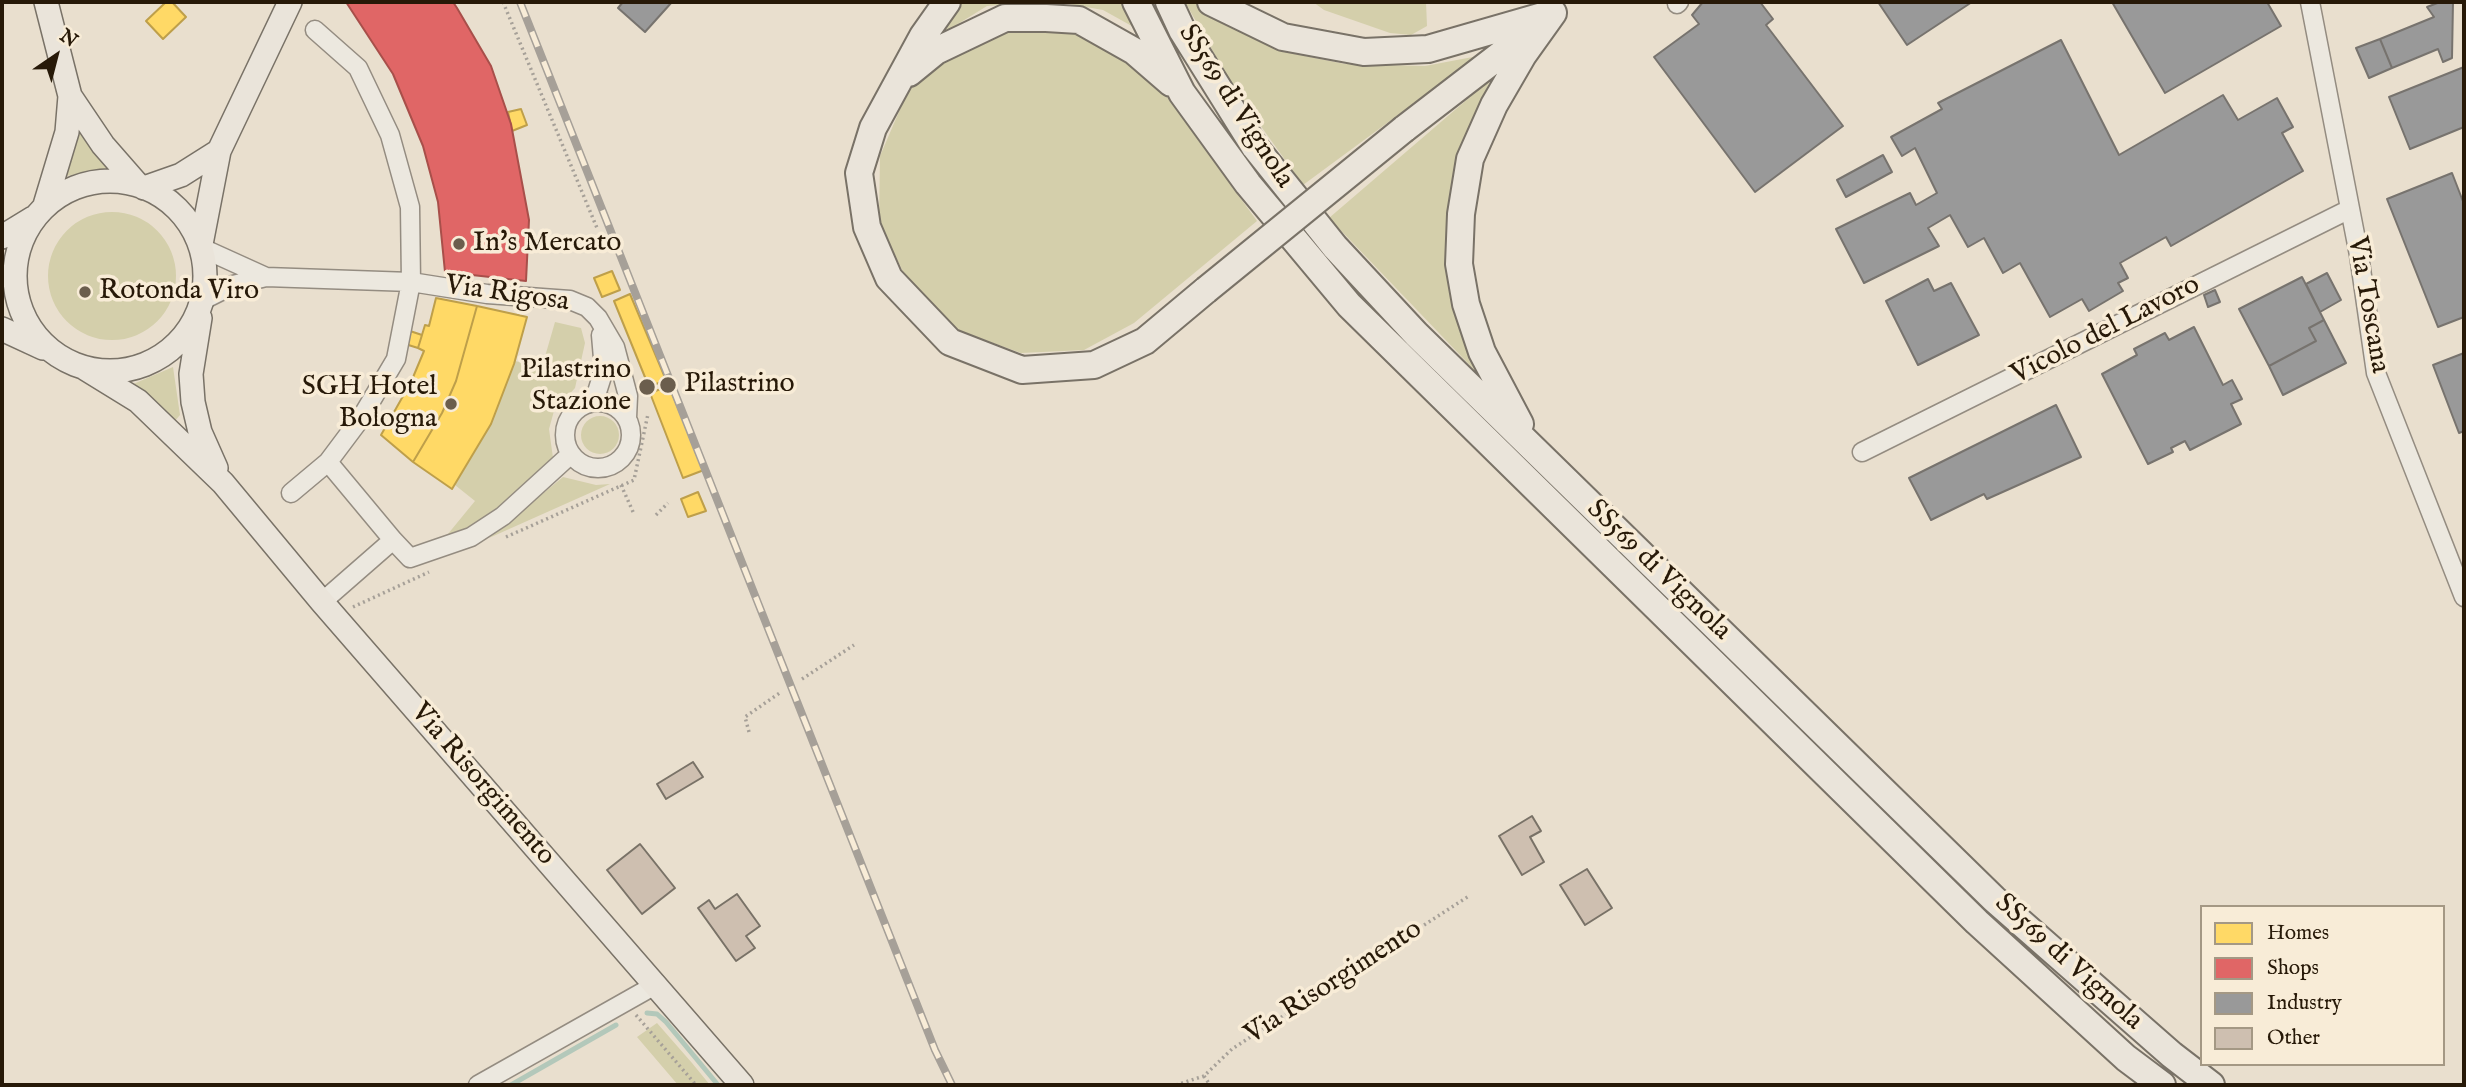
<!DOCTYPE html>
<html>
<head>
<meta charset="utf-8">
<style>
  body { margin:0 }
  #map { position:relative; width:2466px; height:1087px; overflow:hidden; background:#e9dfce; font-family:"IM FELL English",serif }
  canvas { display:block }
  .frame { position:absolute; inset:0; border:4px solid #271908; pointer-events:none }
  .legend { position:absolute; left:2200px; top:905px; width:245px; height:161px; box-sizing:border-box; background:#f8ecd7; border:2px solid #a49884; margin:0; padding:9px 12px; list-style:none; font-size:21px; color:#271908 }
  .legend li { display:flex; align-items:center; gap:14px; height:35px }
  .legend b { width:35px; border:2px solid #a49884 }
  .north { position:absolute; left:21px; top:21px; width:70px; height:70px; -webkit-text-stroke:5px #f8ecd7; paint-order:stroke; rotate:35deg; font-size:19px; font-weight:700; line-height:28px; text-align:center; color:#271908 }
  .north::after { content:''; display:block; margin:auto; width:24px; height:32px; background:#271908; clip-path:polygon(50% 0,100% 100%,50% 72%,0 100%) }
</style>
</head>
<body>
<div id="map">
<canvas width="2466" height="1087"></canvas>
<div class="frame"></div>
<ul class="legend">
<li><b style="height:19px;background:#ffd966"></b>Homes</li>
<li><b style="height:19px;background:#e06666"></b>Shops</li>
<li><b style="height:19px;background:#999"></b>Industry</li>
<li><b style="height:19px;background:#cebfb0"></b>Other</li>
</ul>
<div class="north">N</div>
</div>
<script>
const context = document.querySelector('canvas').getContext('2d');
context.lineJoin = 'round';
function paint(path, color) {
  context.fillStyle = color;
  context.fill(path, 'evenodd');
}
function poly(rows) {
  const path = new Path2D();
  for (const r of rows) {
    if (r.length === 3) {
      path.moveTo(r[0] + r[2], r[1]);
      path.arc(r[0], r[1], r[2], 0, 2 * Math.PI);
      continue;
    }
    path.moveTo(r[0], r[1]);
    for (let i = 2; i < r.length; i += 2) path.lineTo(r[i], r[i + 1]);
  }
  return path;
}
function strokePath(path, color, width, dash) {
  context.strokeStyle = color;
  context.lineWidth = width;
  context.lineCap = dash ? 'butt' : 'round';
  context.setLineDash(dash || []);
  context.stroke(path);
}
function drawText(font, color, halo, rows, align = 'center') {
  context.font = font + ' "IM FELL English",serif';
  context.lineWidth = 7;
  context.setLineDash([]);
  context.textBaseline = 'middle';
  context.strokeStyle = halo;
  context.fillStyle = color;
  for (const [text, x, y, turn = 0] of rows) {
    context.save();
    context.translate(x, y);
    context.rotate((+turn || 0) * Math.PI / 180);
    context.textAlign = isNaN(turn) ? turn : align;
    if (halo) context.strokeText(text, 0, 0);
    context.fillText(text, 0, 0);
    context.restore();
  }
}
paint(poly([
  [960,2,1035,2,987,6,932,40],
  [1058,2,1124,2,1139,30,1103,10],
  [1185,2,1197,2,1231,24,1290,53,1345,64,1425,66,1478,56,1303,185,1235,90],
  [1313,2,1426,2,1427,26,1411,35,1390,33,1324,10],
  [1066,28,1117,51,1156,82,1257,221,1134,323,1084,350,1021,353,957,330,908,282,879,222,880,156,907,93,945,54,1009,30],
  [1491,79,1475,112,1454,180,1482,378,1329,218],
  [77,119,109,168,66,176],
  [112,276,64],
  [555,322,581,328,585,343,575,388,554,411,549,429,553,458,546,470,509,503,476,526,443,540,475,501,455,485,491,424,515,361,542,367],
  [173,367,180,415,174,422,131,385],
  [600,435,19],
  [563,477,596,485,610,484,489,538],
  [657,1023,692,1063,710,1085,678,1085,637,1037]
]), '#d4cfab');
const homes = poly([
  [166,2,172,2,186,17,163,39,146,21,166,2],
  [521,109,527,125,512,131,508,112,521,109],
  [612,271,620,290,602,297,594,278,612,271],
  [630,294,666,380,649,387,614,301,630,294],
  [436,298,477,306,456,381,442,413,413,462,381,435,411,382,424,351,418,348,425,325,429,326,436,298],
  [477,306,527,317,514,364,491,424,452,489,413,462,442,413,456,381,477,306],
  [407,330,422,335,418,348,402,343,407,330],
  [669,386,704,470,683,478,650,393,669,386],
  [698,492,706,511,688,517,681,499,698,492]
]);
paint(homes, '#ffd966');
strokePath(homes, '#be9f4a', 2);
const shops = poly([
  [346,2,453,2,457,8,491,66,511,124,529,220,526,281,445,272,438,202,423,146,393,74,346,2]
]);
paint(shops, '#e06666');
strokePath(shops, '#a84f4a', 2);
const industry = poly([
  [623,2,672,2,645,32,618,8,623,2],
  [1703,2,1760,2,1773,19,1766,25,1843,126,1755,192,1654,57,1699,24,1692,15,1703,2],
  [1878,2,1972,2,1907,45,1878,2],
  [2112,2,2267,2,2281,26,2165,93,2112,2],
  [2440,2,2453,2,2452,58,2443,62,2438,49,2392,68,2380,39,2434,17,2427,7,2440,2],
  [2380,39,2392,68,2369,78,2356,48,2380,39],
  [2061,40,2119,155,2223,95,2238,120,2277,98,2293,127,2282,133,2303,171,2171,246,2166,237,2120,263,2128,278,2118,283,2123,291,2089,311,2082,299,2050,317,2020,263,2003,273,1984,238,1968,247,1950,215,1928,228,1939,246,1864,283,1836,229,1910,193,1916,205,1937,193,1915,148,1902,156,1891,137,1942,109,1938,103,2061,40],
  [2464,67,2464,127,2410,149,2389,97,2464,67],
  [1883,155,1892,172,1846,197,1837,180,1883,155],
  [2452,173,2464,204,2464,317,2438,327,2387,199,2452,173],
  [2327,273,2341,300,2320,312,2306,284,2327,273],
  [2302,277,2324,320,2309,328,2316,341,2269,366,2239,309,2302,277],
  [1928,279,1934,291,1951,283,1979,335,1918,365,1886,301,1928,279],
  [2215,290,2220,302,2208,307,2204,295,2215,290],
  [2324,320,2346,363,2283,395,2269,366,2316,341,2309,328,2324,320],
  [2194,327,2223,385,2232,380,2242,399,2231,404,2241,424,2190,450,2185,441,2171,448,2173,452,2148,464,2102,374,2137,355,2134,349,2165,333,2169,340,2194,327],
  [2464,353,2464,431,2459,433,2433,365,2464,353],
  [2056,405,2081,457,1987,499,1984,494,1931,520,1909,478,2056,405]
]);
paint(industry, '#999');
strokePath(industry, '#77736e', 2);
strokePath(poly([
  [647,1013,657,1014,666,1022,718,1085],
  [511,1085,616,1025]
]), '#b3c8ba', 5);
const building = poly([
  [693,762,703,777,666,799,657,784,693,762],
  [1532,816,1541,831,1530,837,1544,862,1522,875,1499,836,1532,816],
  [640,844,675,888,642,914,607,870,640,844],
  [1587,869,1612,908,1585,925,1560,885,1587,869],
  [737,894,760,926,746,936,755,948,736,961,698,908,709,900,715,909,737,894]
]);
paint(building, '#cebfb0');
strokePath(building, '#797267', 2);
const minor = poly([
  [2310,2,2359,255,2376,373,2464,597],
  [1677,4,1679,2],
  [202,248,266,277],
  [203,300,233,285,266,277,411,282,410,207,390,135,358,68,315,30],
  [598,435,33],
  [587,404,597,392,604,370,601,335],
  [1862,452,2350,209],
  [291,493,328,462,361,418,396,359,411,282,487,294,570,300,587,307,598,318,615,347,628,396,627,418],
  [393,540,410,558,471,537,503,516,571,454],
  [322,602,393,540,328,462],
  [478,1085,657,984]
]);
const major = poly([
  [70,96,103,145,138,185],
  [110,276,95],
  [144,188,181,175,219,151],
  [45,205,67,132,70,96,46,2],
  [2,237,33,218],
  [201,244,219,151,290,2],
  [200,318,191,374,193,402,200,432,216,468],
  [2,329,43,348],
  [86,369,138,401,223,483,322,602,742,1085]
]);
const highway = poly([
  [947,2,923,36,873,128,859,173,867,227,889,278,950,342,1022,370,1094,365,1145,341,1206,290],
  [1136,2,1182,93,1248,184,1349,305,1977,922,2126,1058,2162,1085],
  [1169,2,1182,30,1255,147,1335,247,1416,334,1994,899,2172,1055,2211,1085],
  [1211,2,1283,37,1364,52,1428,49,1553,13],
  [909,73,936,51,1005,18,1046,18,1079,20,1134,51,1171,83],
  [1404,129,1530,32],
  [1520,424,1482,352,1466,304,1459,264,1461,214,1470,159,1494,105,1523,55,1553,13]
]);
strokePath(minor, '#948c81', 21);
strokePath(major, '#797267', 26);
strokePath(highway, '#797267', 30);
strokePath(poly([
  [503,2,597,228],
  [621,485,634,514],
  [656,515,668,503],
  [506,537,634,480,648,414],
  [353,607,429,572],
  [802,679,854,645],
  [749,732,745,717,781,692],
  [636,1015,696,1085],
  [1204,1076,1210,1085],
  [1176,1085,1204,1076,1232,1049,1469,896]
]), '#a6a098', 3.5, [2, 3.5]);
strokePath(minor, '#ece8df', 18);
strokePath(major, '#eae4da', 23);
strokePath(highway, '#eae4da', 26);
const rail = poly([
  [520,2,935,1050,952,1085]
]);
strokePath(rail, '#a6a098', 8);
strokePath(rail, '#f8ecd7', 5, [16]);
const highwayBridge = poly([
  [1206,290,1404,129]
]);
strokePath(highwayBridge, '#797267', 30, []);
strokePath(highwayBridge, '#eae4da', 26);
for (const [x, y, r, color] of [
  [459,244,7,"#6b5e4d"],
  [85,292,7,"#6b5e4d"],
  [668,385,9,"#6b5e4d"],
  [647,387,9,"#6b5e4d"],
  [451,404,7,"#6b5e4d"]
]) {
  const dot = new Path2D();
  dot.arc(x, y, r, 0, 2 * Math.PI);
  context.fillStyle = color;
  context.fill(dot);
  strokePath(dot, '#f8ecd7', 2.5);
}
drawText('28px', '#271908', '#f8ecd7', [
  ["SS569 di Vignola",1235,107,57],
  ["Via Rigosa",507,295,8],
  ["Via Toscana",2367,305,80],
  ["Vicolo del Lavoro",2106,331,-27],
  ["SS569 di Vignola",1658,571,44],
  ["Via Risorgimento",482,785,49],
  ["SS569 di Vignola",2068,963,42],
  ["Via Risorgimento",1334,983,-33]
]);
drawText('28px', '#271908', '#f8ecd7', [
  ["In's Mercato",473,244],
  ["Rotonda Viro",99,292],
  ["Pilastrino",631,371,"right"],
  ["Stazione",631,403,"right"],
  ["Pilastrino",684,385],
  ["SGH Hotel",437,388,"right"],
  ["Bologna",437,420,"right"]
], 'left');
</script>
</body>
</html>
